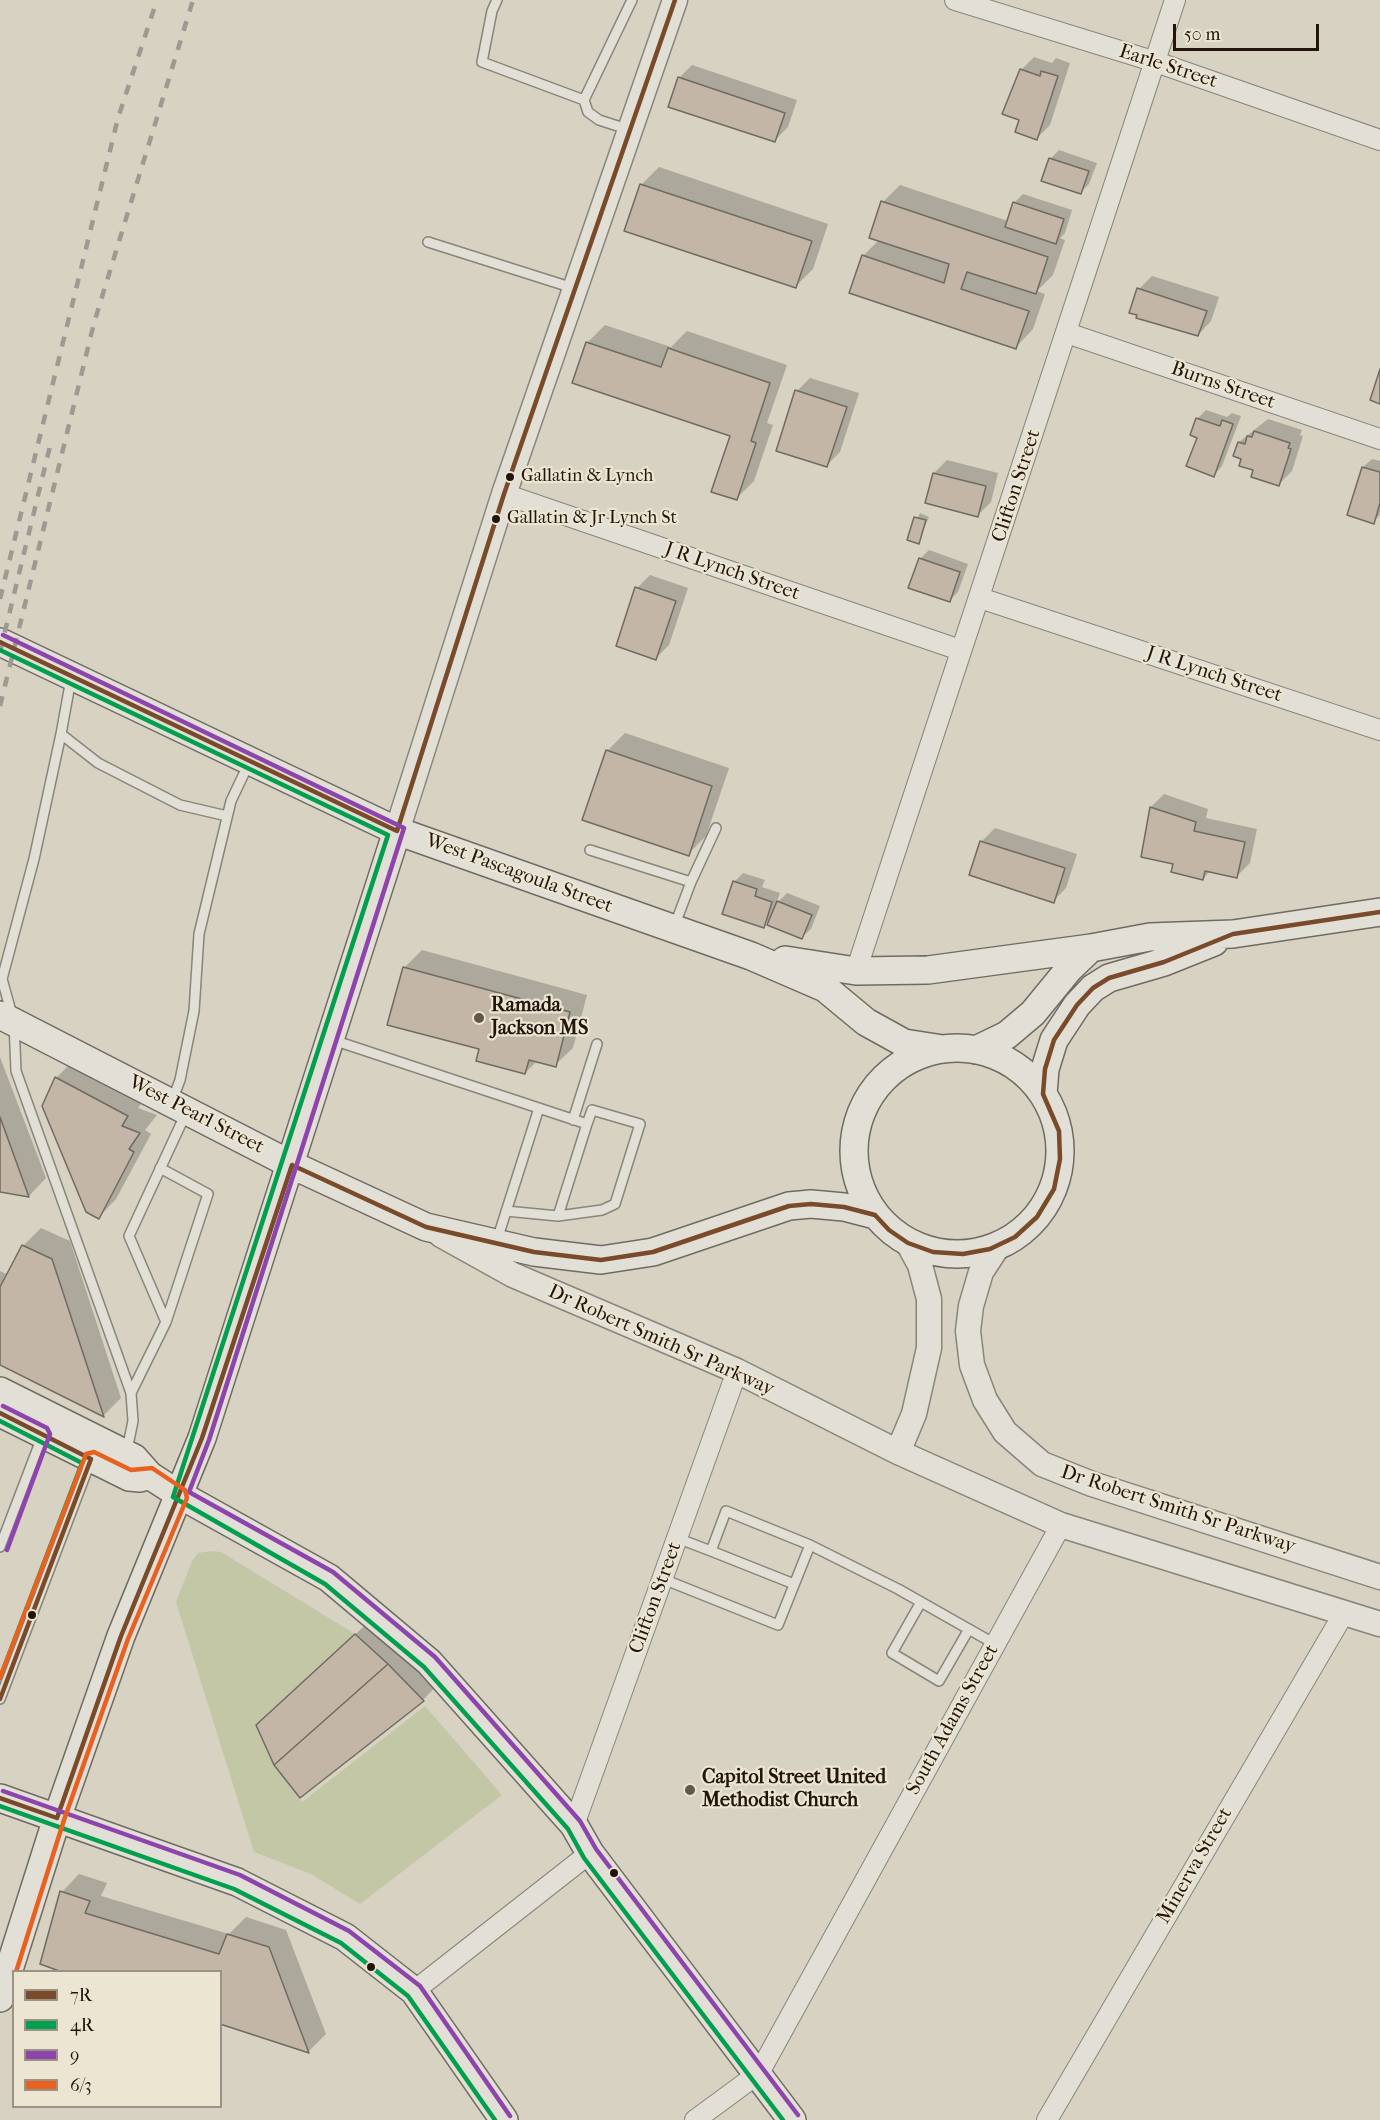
<!DOCTYPE html>
<html>
<head>
<meta charset="utf-8">
<style>
  body { margin:0 }
  #map { position:relative; width:1380px; height:2120px; overflow:hidden; background:#d7d2c2; font-family:"IM FELL French Canon",serif }
  canvas { display:block }
  .legend { position:absolute; left:12px; top:1970px; width:210px; height:138px; box-sizing:border-box; background:#ebe5d2; border:2px solid #9b9284; margin:0; padding:8px 10px; list-style:none; font-size:18px; color:#22150e }
  .legend li { display:flex; align-items:center; gap:12px; height:30px }
  .legend b { width:30px; border:2px solid #9b9284 }
  .scale { position:absolute; left:1173px; top:24px; width:146px; height:27px; box-sizing:border-box; border:3px solid #22150e; border-top:0; padding-left:8px; font-size:18px; line-height:21px; white-space:nowrap; color:#22150e; -webkit-text-stroke:4px #ebe5d2; paint-order:stroke }
</style>
</head>
<body>
<div id="map">
<canvas width="1380" height="2120"></canvas>
<ul class="legend">
<li><b style="height:8px;background:#7a4b2a"></b>7R</li>
<li><b style="height:8px;background:#029f4e"></b>4R</li>
<li><b style="height:8px;background:#8e44ad"></b>9</li>
<li><b style="height:8px;background:#e86121"></b>6/3</li>
</ul>
<div class="scale">50 m</div>
</div>
<script>
const context = document.querySelector('canvas').getContext('2d');
context.lineJoin = 'round';
function paint(path, color) {
  context.fillStyle = color;
  context.fill(path, 'evenodd');
}
function poly(rows) {
  const path = new Path2D();
  for (const r of rows) {
    if (r.length === 3) {
      path.moveTo(r[0] + r[2], r[1]);
      path.arc(r[0], r[1], r[2], 0, 2 * Math.PI);
      continue;
    }
    path.moveTo(r[0], r[1]);
    for (let i = 2; i < r.length; i += 2) path.lineTo(r[i], r[i + 1]);
  }
  return path;
}
function strokePath(path, color, width, dash) {
  context.strokeStyle = color;
  context.lineWidth = width;
  context.lineCap = dash ? 'butt' : 'round';
  context.setLineDash(dash || []);
  context.stroke(path);
}
function drawText(font, color, halo, rows, align = 'center') {
  context.font = font + ' "IM FELL French Canon",serif';
  context.lineWidth = 4.5;
  context.setLineDash([]);
  context.textBaseline = 'middle';
  context.strokeStyle = halo;
  context.fillStyle = color;
  for (const [text, x, y, turn = 0] of rows) {
    context.save();
    context.translate(x, y);
    context.rotate((+turn || 0) * Math.PI / 180);
    context.textAlign = isNaN(turn) ? turn : align;
    if (halo) context.strokeText(text, 0, 0);
    context.fillText(text, 0, 0);
    context.restore();
  }
}
paint(poly([
  [211,1551,221,1552,355,1634,256,1725,274,1765,302,1802,425,1706,502,1795,360,1904,311,1874,254,1852,176,1602,192,1561,198,1553]
]), '#c4c7a5');
paint(poly([
  [1034,57,1052,63,1056,58,1070,63,1050,125,1037,138,1021,119,1021,70],
  [692,65,797,100,788,127,775,140,679,78],
  [1059,150,1097,163,1089,184,1081,192,1050,159],
  [659,167,828,224,813,269,795,287,641,185],
  [900,185,1008,221,1014,203,1023,194,1072,210,1065,233,1060,238,1065,240,1053,275,1037,291,1045,294,1033,329,1016,347,863,256,879,240,883,202],
  [1152,276,1219,297,1211,321,1198,335,1139,315,1139,289],
  [605,325,671,347,687,331,787,365,767,423,773,425,754,481,736,499,731,435,587,343],
  [810,378,859,393,840,452,827,465,797,391],
  [1206,410,1227,417,1232,413,1241,416,1222,466,1214,475,1198,437,1192,434,1198,418],
  [1268,419,1302,430,1300,435,1303,436,1292,471,1279,484,1255,469,1243,458,1239,442],
  [1372,459,1380,461,1380,515,1373,522,1363,467],
  [947,460,998,473,991,502,978,515,934,473],
  [920,513,929,517,918,542,909,539],
  [929,550,968,564,958,592,950,600,920,559],
  [650,575,688,588,669,645,656,658,637,588],
  [625,733,729,768,706,836,688,854,607,751],
  [1164,794,1208,809,1206,818,1257,829,1250,863,1236,877,1210,871,1203,879,1175,863,1143,855,1151,807],
  [995,828,1077,854,1066,888,1053,901,971,874,982,841],
  [743,873,765,880,762,887,780,893,776,904,787,893,820,906,811,929,802,937,772,917,763,926,734,882],
  [422,950,587,995,573,1048,555,1065,537,1061,525,1073,481,1048,404,968],
  [0,1057,46,1178,29,1196,0,1191],
  [74,1060,145,1098,138,1108,157,1115,145,1130,151,1134,116,1199,99,1217,56,1078],
  [41,1228,70,1241,121,1398,104,1415,0,1363,0,1271,8,1275,23,1246],
  [373,1618,440,1682,423,1700,300,1796,257,1725],
  [79,1874,107,1883,101,1896,229,1934,246,1917,286,1930,326,2034,309,2051,220,2022,220,1972,67,1972,62,1892]
]), '#0003');
const building = poly([
  [1020,69,1040,76,1041,71,1058,76,1037,140,1015,132,1019,120,1002,114,1020,69],
  [678,77,785,113,775,142,668,107,678,77],
  [1049,158,1089,171,1081,194,1041,181,1049,158],
  [640,184,812,241,796,288,624,231,640,184],
  [881,201,1048,257,1036,294,967,272,961,289,1029,311,1016,349,849,293,862,255,944,283,949,264,869,238,881,201],
  [1013,202,1064,219,1056,244,1005,227,1013,202],
  [1137,288,1207,311,1198,336,1136,318,1137,315,1129,313,1137,288],
  [586,342,661,367,668,348,770,383,751,441,756,443,737,500,711,492,730,436,572,383,586,342],
  [1380,369,1380,404,1370,400,1380,369],
  [795,390,847,407,827,467,776,451,795,390],
  [1196,418,1220,426,1222,420,1233,424,1214,477,1186,466,1197,438,1190,435,1196,418],
  [1254,431,1290,443,1288,448,1291,449,1279,486,1251,477,1253,470,1239,466,1241,459,1233,456,1238,442,1245,444,1247,436,1252,437,1254,431],
  [1362,467,1380,472,1380,503,1374,524,1347,515,1362,467],
  [933,473,986,486,978,517,925,503,933,473],
  [914,517,926,520,919,544,907,540,914,517],
  [919,558,960,572,950,602,908,588,919,558],
  [635,587,676,601,656,660,616,646,635,587],
  [606,750,712,786,689,856,582,820,606,750],
  [1150,807,1196,822,1194,831,1245,842,1237,878,1205,871,1203,880,1171,872,1173,864,1141,857,1150,807],
  [980,841,1065,868,1054,903,969,875,980,841],
  [733,881,757,889,755,896,772,902,764,928,722,914,733,881],
  [777,901,812,915,802,939,767,925,777,901],
  [403,967,570,1012,556,1067,529,1060,525,1074,476,1061,479,1049,387,1025,403,967],
  [55,1077,128,1116,122,1126,140,1133,129,1149,134,1152,99,1219,86,1212,42,1106,55,1077],
  [0,1117,29,1197,0,1192,0,1117],
  [22,1245,52,1259,104,1417,0,1365,0,1287,22,1245],
  [355,1634,388,1664,274,1765,256,1725,355,1634],
  [388,1664,424,1701,300,1798,274,1765,388,1664],
  [60,1891,90,1901,85,1913,219,1954,227,1934,269,1947,309,2053,220,2024,220,1972,62,1972,40,1964,60,1891]
]);
paint(building, '#c3b6a7');
strokePath(building, '#706b62', 1.5);
const service = poly([
  [497,0,492,11,482,62,584,100],
  [630,130,599,120,588,112,584,100,632,0],
  [428,242,573,288],
  [71,679,61,734,98,763,180,805,227,816],
  [61,734,34,859,2,979,14,1022,16,1071,131,1393,133,1421,127,1450],
  [590,850,691,882,674,927],
  [691,882,716,828],
  [333,1040,587,1124,558,1216,602,1210,615,1204,640,1124,592,1110,587,1124],
  [172,1101,180,1080,194,1011,199,934,231,801,249,763],
  [573,1120,597,1044],
  [160,1168,208,1194,166,1322],
  [506,1211,558,1216],
  [497,1240,539,1108],
  [131,1393,166,1322,129,1236,186,1113],
  [677,1538,711,1551,726,1511,810,1545],
  [0,1547,42,1437],
  [711,1551,794,1584],
  [663,1579,778,1625,810,1545,898,1589,995,1644],
  [921,1602,892,1653,939,1681,969,1629],
  [0,1699,91,1460]
]);
const minor = poly([
  [955,0,1156,62,1380,140],
  [1067,333,1380,439],
  [504,494,960,650],
  [980,598,1380,730],
  [856,971,1175,0],
  [574,1825,737,1371],
  [414,1991,590,1853],
  [695,2120,759,2073,1061,1525],
  [1047,2120,1344,1613]
]);
const tertiary = poly([
  [397,831,504,494,675,0],
  [441,1235,513,1275,737,1371,898,1452,1061,1525,1380,1624],
  [998,1246,981,1272,971,1306,968,1331,972,1365,985,1400,1005,1432,1042,1464,1092,1484,1380,1577],
  [898,1452,914,1414,929,1348,929,1299,920,1265,908,1243]
]);
const secondary = poly([
  [0,642,397,831,751,956,825,988,866,1022,904,1043,943,1049],
  [785,960,856,971,928,970,1091,948,1150,937,1233,934,1380,912],
  [0,1015,292,1165,426,1227,534,1252,601,1260,653,1252,789,1206,811,1204,844,1207,875,1215],
  [957,1151,103],
  [976,1050,1007,1035,1033,1013,1069,969,1091,948],
  [1043,1094,1045,1069,1054,1040,1077,1005,1093,988,1109,978,1164,962,1214,942],
  [0,1391,134,1458,149,1475,180,1495,329,1578,429,1662,574,1825,590,1853,792,2120],
  [0,1413,129,1477,140,1478,149,1475],
  [0,1798,237,1882,345,1937,414,1991,504,2120],
  [0,1998,57,1818,121,1636,202,1438,397,831]
]);
strokePath(service, '#89857b', 12);
strokePath(minor, '#89857b', 22);
strokePath(tertiary, '#89857b', 27);
strokePath(secondary, '#706b62', 30);
strokePath(service, '#e1dfd6', 9);
strokePath(minor, '#e1dfd6', 20);
strokePath(tertiary, '#e1dfd6', 24);
strokePath(secondary, '#e1dfd6', 27);
strokePath(poly([
  [0,599,118,118,157,0],
  [0,652,51,442],
  [0,706,94,323,193,0]
]), '#9e9a93', 4.5, [10, 10]);
strokePath(poly([
  [0,642,397,831,504,494,675,0],
  [0,1413,91,1459,0,1699],
  [0,1798,57,1818,121,1636,202,1438,292,1165,426,1227,534,1252,601,1260,653,1252,789,1206,811,1204,844,1207,875,1215,889,1230,908,1243,933,1252,963,1254,990,1249,1015,1237,1037,1217,1054,1189,1060,1159,1059,1131,1043,1094,1045,1069,1054,1040,1077,1005,1093,988,1109,978,1164,962,1233,934,1380,912]
]), '#7a4b2a', 4.5);
strokePath(poly([
  [0,650,388,835,173,1497,325,1584,424,1667,568,1829,584,1858,783,2120],
  [0,1421,82,1463,0,1678],
  [0,1806,234,1889,341,1943,408,1996,495,2120]
]), '#029f4e', 4.5);
strokePath(poly([
  [3,635,404,828,209,1440,189,1492,333,1572,435,1657,580,1821,596,1849,798,2115],
  [3,1406,47,1428,50,1434,7,1550],
  [3,1791,240,1875,349,1931,420,1986,510,2116]
]), '#8e44ad', 4.5);
strokePath(poly([
  [0,1678,86,1454,94,1452,131,1470,152,1468,185,1490,187,1498,128,1639,64,1820,16,1972]
]), '#e86121', 4.5);
for (const [x, y, r, color] of [
  [510,477,5,"#22150e"],
  [496,519,5,"#22150e"],
  [479,1018,6,"#61574d"],
  [32,1615,5,"#22150e"],
  [690,1790,6,"#61574d"],
  [614,1873,5,"#22150e"],
  [371,1967,5,"#22150e"]
]) {
  const dot = new Path2D();
  dot.arc(x, y, r, 0, 2 * Math.PI);
  context.fillStyle = color;
  context.fill(dot);
  strokePath(dot, '#ebe5d2', 2);
}
drawText('18px', '#22150e', '#ebe5d2', [
  ["Gallatin & Lynch",521,477],
  ["Gallatin & Jr Lynch St",507,519]
], 'left');
drawText('20px', '#22150e', '#ebe5d2', [
  ["Earle Street",1168,67,18],
  ["Burns Street",1223,386,19],
  ["Clifton Street",1017,486,-72],
  ["J R Lynch Street",732,572,19],
  ["J R Lynch Street",1214,675,18],
  ["West Pascagoula Street",519,874,20],
  ["West Pearl Street",196,1115,27],
  ["Dr Robert Smith Sr Parkway",661,1341,24],
  ["Dr Robert Smith Sr Parkway",1178,1510,18],
  ["Clifton Street",656,1598,-70],
  ["South Adams Street",953,1720,-61],
  ["Minerva Street",1195,1866,-60]
]);
drawText('bold 20px', '#22150e', '#ebe5d2', [
  ["Ramada",491,1006],
  ["Jackson MS",491,1029],
  ["Capitol Street United",702,1778],
  ["Methodist Church",702,1801]
], 'left');
</script>
</body>
</html>
